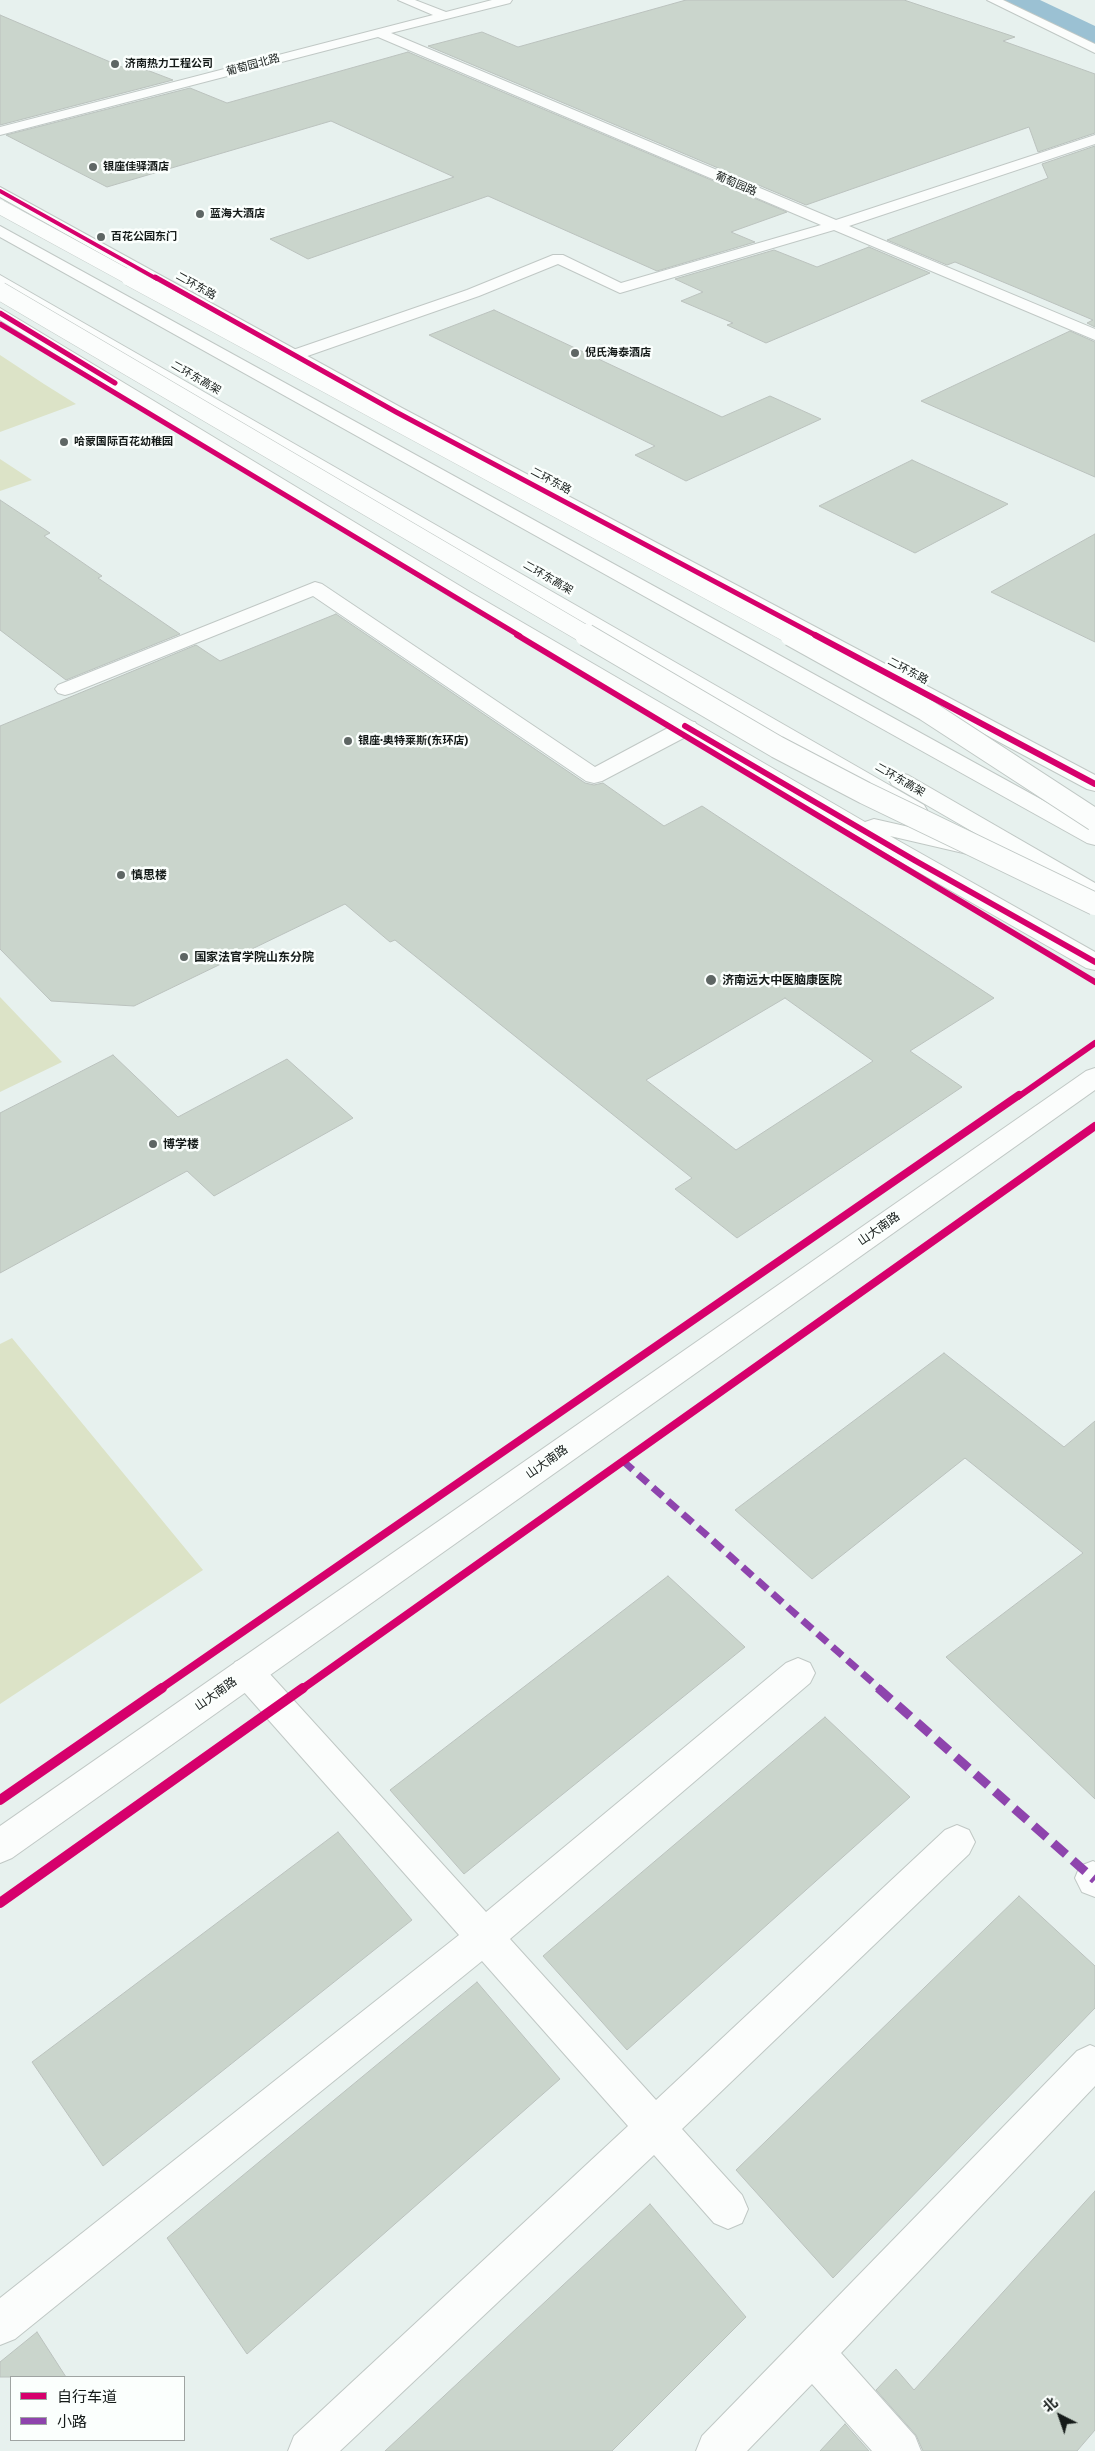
<!DOCTYPE html>
<html>
<head>
<meta charset="utf-8">
<style>
  body { margin:0 }
  #map { position:relative; width:1095px; height:2451px; overflow:hidden; background:#e7f1ee; font-family:"Work Sans","Noto Sans SC",sans-serif }
  canvas { display:block }
  .legend { position:absolute; left:10px; top:2376px; width:175px; height:65px; box-sizing:border-box; background:#fbfffd; border:1px solid #9fa4a2; margin:0; padding:6px 9px; list-style:none; font-size:15px; color:#151b19 }
  .legend li { display:flex; align-items:center; gap:10px; height:25px }
  .legend b { width:25px; border:1px solid #9fa4a2 }
  .north { position:absolute; left:1035px; top:2391px; width:50px; height:50px; -webkit-text-stroke:4px #fbfffd; paint-order:stroke; rotate:319deg; font-size:14px; font-weight:700; line-height:20px; text-align:center; color:#151b19 }
  .north::after { content:''; display:block; margin:auto; width:18px; height:22px; background:#151b19; clip-path:polygon(50% 0,100% 100%,50% 72%,0 100%) }
</style>
</head>
<body>
<div id="map">
<canvas width="1095" height="2451"></canvas>
<ul class="legend">
<li><b style="height:6px;background:#d6006c"></b>自行车道</li>
<li><b style="height:6px;background:#8e44ad"></b>小路</li>
</ul>
<div class="north">北</div>
</div>
<script>
const context = document.querySelector('canvas').getContext('2d');
context.lineJoin = 'round';
function paint(path, color) {
  context.fillStyle = color;
  context.fill(path, 'evenodd');
}
function poly(rows) {
  const path = new Path2D();
  for (const r of rows) {
    path.moveTo(r[0], r[1]);
    for (let i = 2; i < r.length; i += 2) path.lineTo(r[i], r[i + 1]);
  }
  return path;
}
function strokePath(path, color, width, dash) {
  context.strokeStyle = color;
  context.lineWidth = width;
  context.lineCap = dash ? 'butt' : 'round';
  context.setLineDash(dash || []);
  context.stroke(path);
}
function drawText(font, color, halo, rows, align = 'center') {
  context.font = font + ' "Work Sans","Noto Sans SC",sans-serif';
  context.lineWidth = 5;
  context.setLineDash([]);
  context.textBaseline = 'middle';
  context.strokeStyle = halo;
  context.fillStyle = color;
  for (const [text, x, y, turn = 0] of rows) {
    context.save();
    context.translate(x, y);
    context.rotate((+turn || 0) * Math.PI / 180);
    context.textAlign = isNaN(turn) ? turn : align;
    if (halo) context.strokeText(text, 0, 0);
    context.fillText(text, 0, 0);
    context.restore();
  }
}
paint(poly([
  [0,355,44,384,76,404,0,432],
  [0,459,32,480,0,491],
  [0,997,62,1062,0,1092],
  [12,1338,203,1570,0,1704,0,1344]
]), '#dce3c7');
paint(poly([
  [998,0,1040,0,1095,26,1095,48,1083,45,1003,7,998,0]
]), '#9bc1d3');
const building = poly([
  [686,0,904,0,1015,37,1003,41,1095,74,1095,133,1038,152,1029,127,806,205,428,46,482,32,518,47,686,0],
  [0,15,129,70,139,67,173,80,0,125,0,15],
  [408,52,787,212,731,232,755,242,657,271,488,196,308,259,270,239,454,177,331,121,107,187,6,135,190,88,227,103,408,52],
  [1095,146,1095,327,1087,323,1093,320,1027,292,955,262,947,265,887,240,1048,178,1042,164,1095,146],
  [869,247,930,273,766,343,727,325,733,323,681,301,703,292,675,279,774,250,817,267,869,247],
  [494,310,722,417,770,396,821,419,686,481,635,455,655,446,429,335,494,310],
  [1070,331,1095,342,1095,477,921,401,1070,331],
  [912,460,1008,504,915,553,819,506,912,460],
  [0,500,50,533,44,536,102,576,98,578,180,634,66,680,0,630,0,500],
  [1095,534,1095,642,991,592,1095,534],
  [336,614,585,783,594,785,603,783,664,826,702,806,994,998,910,1051,962,1087,737,1238,675,1189,692,1178,395,940,390,942,345,904,134,1006,51,1001,0,949,0,726,196,645,220,661,336,614],
  [785,998,873,1061,736,1150,646,1080,785,998],
  [113,1055,178,1117,287,1059,353,1118,214,1196,187,1171,0,1273,0,1113,113,1055],
  [944,1353,1064,1447,1095,1421,1095,1799,946,1657,1083,1553,965,1458,812,1579,735,1510,944,1353],
  [668,1576,745,1647,464,1874,390,1790,668,1576],
  [825,1717,910,1797,627,2050,543,1956,825,1717],
  [338,1832,412,1920,103,2166,32,2062,338,1832],
  [1019,1896,1095,1966,1095,2008,833,2278,736,2170,1019,1896],
  [477,1982,560,2079,247,2354,167,2238,477,1982],
  [1095,2191,1095,2430,1077,2451,923,2451,916,2435,876,2390,896,2369,914,2390,1095,2191],
  [650,2204,746,2317,612,2451,385,2451,650,2204],
  [37,2332,66,2377,0,2377,0,2362,37,2332],
  [845,2424,869,2451,820,2451,845,2424]
]);
paint(building, '#cad5cc');
strokePath(building, '#bbc2be', 1);
const minor = poly([
  [398,0,415,0,446,12,492,0,512,0,510,3,391,33,836,220,1095,135,1095,144,849,226,1095,329,1095,340,834,230,620,293,558,264,479,296,296,360,290,359,288,355,290,351,467,290,553,255,563,255,621,283,821,225,378,37,0,135,0,127,433,15,398,0],
  [987,0,1003,0,1095,44,1095,53,987,0],
  [315,582,322,584,595,767,679,722,687,721,695,722,698,727,695,732,602,781,594,783,586,781,313,596,72,693,65,695,58,693,55,689,58,685,315,582],
  [247,1657,259,1662,486,1912,786,1663,798,1658,810,1663,815,1673,810,1683,510,1939,656,2100,945,1830,957,1825,969,1830,975,1842,969,1854,682,2129,742,2195,748,2209,742,2223,728,2229,714,2223,654,2155,340,2451,288,2451,294,2436,628,2126,482,1961,15,2339,0,2345,0,2298,459,1935,235,1682,230,1672,235,1662,247,1657],
  [1093,1861,1095,1862,1095,1897,1082,1892,1075,1878,1080,1866,1093,1861],
  [1090,2045,1095,2047,1095,2086,841,2353,915,2436,921,2451,872,2451,812,2384,747,2451,696,2451,702,2436,1077,2051,1090,2045]
]);
const secondary = poly([
  [1095,1068,1095,1090,12,1858,0,1863,0,1826,1086,1071,1095,1068]
]);
const trunk = poly([
  [0,187,402,408,1095,775,1095,791,1087,789,390,416,0,197,0,187],
  [0,226,1095,829,1095,845,1087,843,0,237,0,226],
  [0,275,924,805,927,810,924,815,916,817,908,815,0,287,0,275],
  [0,308,470,592,865,822,874,819,984,844,987,849,984,854,976,856,890,836,1095,952,1095,970,1086,968,906,865,456,600,0,320,0,308],
  [900,773,908,775,1095,883,1095,900,1087,898,892,785,889,780,892,775,900,773]
]);
strokePath(minor, '#c0c8c5', 2);
strokePath(secondary, '#c0c8c5', 2);
strokePath(trunk, '#c0c8c5', 2);
paint(minor, '#fbfdfc');
paint(secondary, '#fbfdfc');
paint(trunk, '#fbfdfc');
const trunkBridgeFar2 = poly([
  [0,207,132,279]
]);
const trunkBridgeFar1 = poly([
  [130,277,793,636],
  [0,291,588,636]
]);
const trunkBridge = poly([
  [586,635,777,747,865,793,1095,904],
  [791,635,926,710,1095,820]
]);
strokePath(trunkBridgeFar2, '#c0c8c5', 15, []);
strokePath(trunkBridgeFar1, '#c0c8c5', 19, []);
strokePath(trunkBridge, '#c0c8c5', 24, []);
strokePath(trunkBridgeFar2, '#fbfdfc', 14);
strokePath(trunkBridgeFar1, '#fbfdfc', 18);
strokePath(trunkBridge, '#fbfdfc', 22);
strokePath(poly([
  [623,1461,880,1689]
]), '#8e44ad', 7, [13, 7]);
strokePath(poly([
  [878,1688,1095,1880]
]), '#8e44ad', 9, [17, 9]);
strokePath(poly([
  [0,191,157,279]
]), '#d6006c', 4);
strokePath(poly([
  [155,277,396,412,817,636],
  [0,313,115,383],
  [0,324,520,636]
]), '#d6006c', 5);
strokePath(poly([
  [517,635,1095,982],
  [815,635,1095,784],
  [685,726,914,860,1095,962],
  [1018,1097,1095,1043]
]), '#d6006c', 6);
strokePath(poly([
  [160,1689,1019,1095],
  [302,1689,1095,1126]
]), '#d6006c', 8);
strokePath(poly([
  [0,1800,162,1688],
  [0,1903,303,1688]
]), '#d6006c', 10);
for (const [x, y, r, color] of [
  [115,64,5,"#5e6664"],
  [93,167,5,"#5e6664"],
  [200,214,5,"#5e6664"],
  [101,237,5,"#5e6664"],
  [575,353,5,"#5e6664"],
  [64,442,5,"#5e6664"],
  [348,741,5,"#5e6664"],
  [121,875,5,"#5e6664"],
  [184,957,5,"#5e6664"],
  [711,980,6,"#5e6664"],
  [153,1144,5,"#5e6664"]
]) {
  const dot = new Path2D();
  dot.arc(x, y, r, 0, 2 * Math.PI);
  context.fillStyle = color;
  context.fill(dot);
  strokePath(dot, '#fbfffd', 2);
}
drawText('bold 11px', '#151b19', '#fbfffd', [
  ["济南热力工程公司",125,64],
  ["银座佳驿酒店",103,167],
  ["蓝海大酒店",210,214],
  ["百花公园东门",111,237],
  ["倪氏海泰酒店",585,353],
  ["哈蒙国际百花幼稚园",74,442],
  ["银座·奥特莱斯(东环店)",358,741]
], 'left');
drawText('11px', '#151b19', '#fbfffd', [
  ["葡萄园北路",253,65,-15],
  ["葡萄园路",736,184,23],
  ["二环东路",196,286,29],
  ["二环东高架",196,378,30],
  ["二环东路",551,481,28],
  ["二环东高架",548,578,30],
  ["二环东路",908,671,28],
  ["二环东高架",900,780,30]
]);
drawText('bold 12px', '#151b19', '#fbfffd', [
  ["慎思楼",131,875],
  ["国家法官学院山东分院",194,957],
  ["济南远大中医脑康医院",722,980],
  ["博学楼",163,1144]
], 'left');
drawText('12px', '#151b19', '#fbfffd', [
  ["山大南路",879,1229,-35],
  ["山大南路",547,1462,-35],
  ["山大南路",216,1694,-35]
]);
</script>
</body>
</html>
